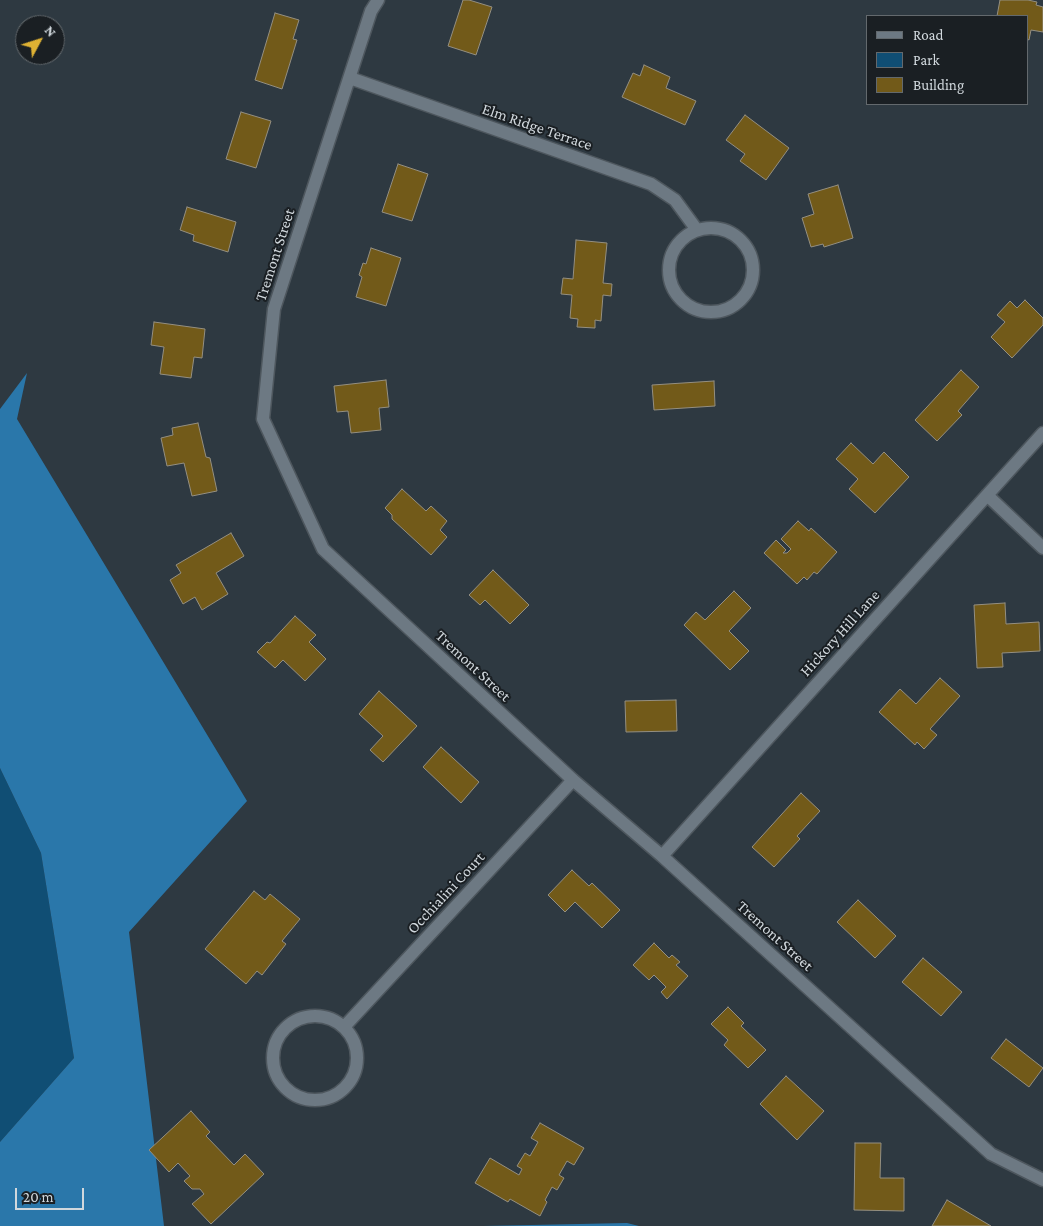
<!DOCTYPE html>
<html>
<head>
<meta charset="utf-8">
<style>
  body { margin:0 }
  #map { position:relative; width:1043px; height:1226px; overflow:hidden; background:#2e3941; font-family:"Crimson Pro",serif }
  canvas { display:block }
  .legend { position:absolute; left:866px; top:15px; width:162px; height:90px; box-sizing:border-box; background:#1a1f23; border:1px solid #63696d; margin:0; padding:6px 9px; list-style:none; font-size:15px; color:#d1d8dd }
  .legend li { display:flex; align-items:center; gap:10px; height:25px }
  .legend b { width:25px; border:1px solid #63696d }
  .north { position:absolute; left:15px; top:15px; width:50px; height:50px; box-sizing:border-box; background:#1a1f23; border:1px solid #63696d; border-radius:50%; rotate:50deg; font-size:14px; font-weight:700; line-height:20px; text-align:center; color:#d1d8dd }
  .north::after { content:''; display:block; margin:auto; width:18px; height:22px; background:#deb133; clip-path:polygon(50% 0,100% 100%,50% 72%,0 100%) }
  .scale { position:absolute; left:15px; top:1188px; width:69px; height:22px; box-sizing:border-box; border:2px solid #d1d8dd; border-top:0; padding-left:6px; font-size:15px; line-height:18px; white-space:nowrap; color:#d1d8dd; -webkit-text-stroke:4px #1a1f23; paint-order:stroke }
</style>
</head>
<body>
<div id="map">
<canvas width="1043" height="1226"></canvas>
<ul class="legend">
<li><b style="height:6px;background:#6d7983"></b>Road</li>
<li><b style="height:14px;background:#104e74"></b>Park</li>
<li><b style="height:14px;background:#725a19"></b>Building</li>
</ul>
<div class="north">N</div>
<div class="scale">20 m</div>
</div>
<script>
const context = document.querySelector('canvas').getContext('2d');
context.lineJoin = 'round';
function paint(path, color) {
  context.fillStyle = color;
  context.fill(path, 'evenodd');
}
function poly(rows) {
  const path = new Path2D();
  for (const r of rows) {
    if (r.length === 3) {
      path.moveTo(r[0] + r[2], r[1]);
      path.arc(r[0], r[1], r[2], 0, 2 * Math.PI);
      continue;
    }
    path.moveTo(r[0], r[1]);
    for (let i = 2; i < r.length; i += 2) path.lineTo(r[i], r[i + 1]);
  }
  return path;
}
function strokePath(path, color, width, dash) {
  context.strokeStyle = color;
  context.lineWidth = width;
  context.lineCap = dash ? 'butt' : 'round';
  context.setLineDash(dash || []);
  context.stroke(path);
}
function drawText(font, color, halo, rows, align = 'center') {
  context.font = font + ' "Crimson Pro",serif';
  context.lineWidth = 4;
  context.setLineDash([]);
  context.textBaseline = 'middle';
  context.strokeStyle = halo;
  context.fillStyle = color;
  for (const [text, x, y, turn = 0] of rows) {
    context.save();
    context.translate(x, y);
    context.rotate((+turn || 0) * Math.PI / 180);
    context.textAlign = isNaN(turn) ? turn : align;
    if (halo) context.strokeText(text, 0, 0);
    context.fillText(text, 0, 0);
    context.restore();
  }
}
paint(poly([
  [0,768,41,853,74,1058,0,1142]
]), '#104e74');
paint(poly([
  [27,373,17,419,247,801,129,932,164,1226,0,1226,0,1142,74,1058,41,853,0,768,0,409],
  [627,1223,639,1226,483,1226]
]), '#2a77aa');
const building = poly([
  [463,0,469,0,492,7,476,55,448,46,463,0],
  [1000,0,1028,0,1037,2,1036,5,1043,7,1043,32,1031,30,1029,40,1027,39,1027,16,997,16,1000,0],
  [275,13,299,20,293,39,297,40,282,89,255,80,275,13],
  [644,65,670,77,666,88,696,101,685,125,622,97,633,73,640,76,644,65],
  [241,112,271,121,256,168,226,159,241,112],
  [745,115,789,148,766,180,740,161,745,154,726,140,745,115],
  [398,164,428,174,412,221,382,212,398,164],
  [838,185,853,238,824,247,823,244,811,247,802,218,814,214,808,194,838,185],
  [187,207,236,222,228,252,193,241,194,235,180,230,187,207],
  [576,240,607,243,603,283,612,284,611,296,603,295,601,321,595,320,595,328,577,327,578,319,570,318,572,295,561,294,563,278,573,279,576,240],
  [371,248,401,258,386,306,356,297,362,277,359,275,363,263,366,264,371,248],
  [1025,300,1043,318,1043,325,1012,358,991,337,1005,322,997,315,1010,301,1017,308,1025,300],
  [154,322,205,329,202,358,194,357,191,378,160,374,164,347,151,345,154,322],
  [961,370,979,387,958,411,962,415,937,441,915,420,961,370],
  [386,380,389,407,379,408,381,430,351,433,348,411,337,412,334,386,386,380],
  [714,381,715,406,654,410,652,385,714,381],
  [198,423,206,457,210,458,217,491,192,496,184,463,167,466,161,438,173,435,172,428,198,423],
  [851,443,873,464,884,452,909,477,875,513,849,489,858,479,836,459,851,443],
  [402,489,426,511,431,506,447,521,440,530,447,537,431,555,392,519,392,515,385,508,402,489],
  [798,521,809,531,811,528,837,552,817,574,814,572,807,580,804,577,797,584,764,553,776,540,786,550,783,553,787,553,791,549,781,539,798,521],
  [231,533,244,556,216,573,228,594,202,610,195,597,183,604,170,580,181,573,176,565,231,533],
  [493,570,529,605,510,624,485,600,480,605,469,595,493,570],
  [734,591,751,608,729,631,749,651,730,670,684,625,696,612,705,620,734,591],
  [1005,603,1006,624,1039,622,1040,651,1002,653,1003,667,977,668,974,605,1005,603],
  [295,616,316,635,309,642,326,659,305,681,283,660,275,668,257,652,267,642,270,643,295,616],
  [940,678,960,696,930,729,937,735,924,749,917,742,915,745,879,712,900,689,916,704,940,678],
  [379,691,417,726,383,762,370,750,383,736,359,714,379,691],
  [676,700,677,731,626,732,625,701,676,700],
  [441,747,479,782,461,803,423,767,441,747],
  [801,793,820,811,797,836,800,839,774,867,752,847,801,793],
  [572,870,589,886,592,883,620,910,602,928,575,902,565,912,548,895,572,870],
  [254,891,265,900,270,894,300,919,282,941,286,944,262,975,257,971,246,984,205,949,254,891],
  [858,900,896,936,875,958,837,922,858,900],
  [654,943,669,958,672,955,680,962,676,965,688,976,667,999,661,992,666,987,654,975,649,980,633,965,654,943],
  [923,958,962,992,941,1016,902,982,923,958],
  [728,1007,744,1023,741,1026,766,1050,748,1068,724,1045,728,1040,711,1024,728,1007],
  [1006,1039,1043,1068,1029,1087,991,1058,1006,1039],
  [786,1076,824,1111,797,1140,760,1104,786,1076],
  [191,1111,210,1132,206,1136,234,1165,245,1154,264,1174,211,1224,192,1204,204,1194,200,1189,192,1189,184,1181,190,1176,178,1163,169,1172,149,1150,191,1111],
  [540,1123,584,1148,574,1165,567,1161,559,1175,564,1178,557,1190,552,1187,545,1200,547,1202,540,1216,510,1199,508,1202,475,1183,490,1158,519,1175,522,1169,517,1166,525,1153,530,1156,538,1142,531,1138,540,1123],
  [855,1143,881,1143,880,1178,904,1178,904,1211,854,1210,855,1143],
  [947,1200,991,1226,932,1226,947,1200]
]);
paint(building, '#725a19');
strokePath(building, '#948f81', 1);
const minor = poly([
  [378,0,371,11,274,309,263,419,323,549,573,780,662,856,991,1154,1043,1180],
  [350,78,651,184,675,200,697,230],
  [711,270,42],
  [987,495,1043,548],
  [662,856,1043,433],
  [315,1058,42],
  [344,1027,573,780]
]);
strokePath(minor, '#4e575e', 15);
strokePath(minor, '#6d7983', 12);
drawText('16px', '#d1d8dd', '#1a1f23', [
  ["Elm Ridge Terrace",537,127,19],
  ["Tremont Street",275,255,-72],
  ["Hickory Hill Lane",840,633,-48],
  ["Tremont Street",473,666,43],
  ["Occhialini Court",446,893,-47],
  ["Tremont Street",775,936,42]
]);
</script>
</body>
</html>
